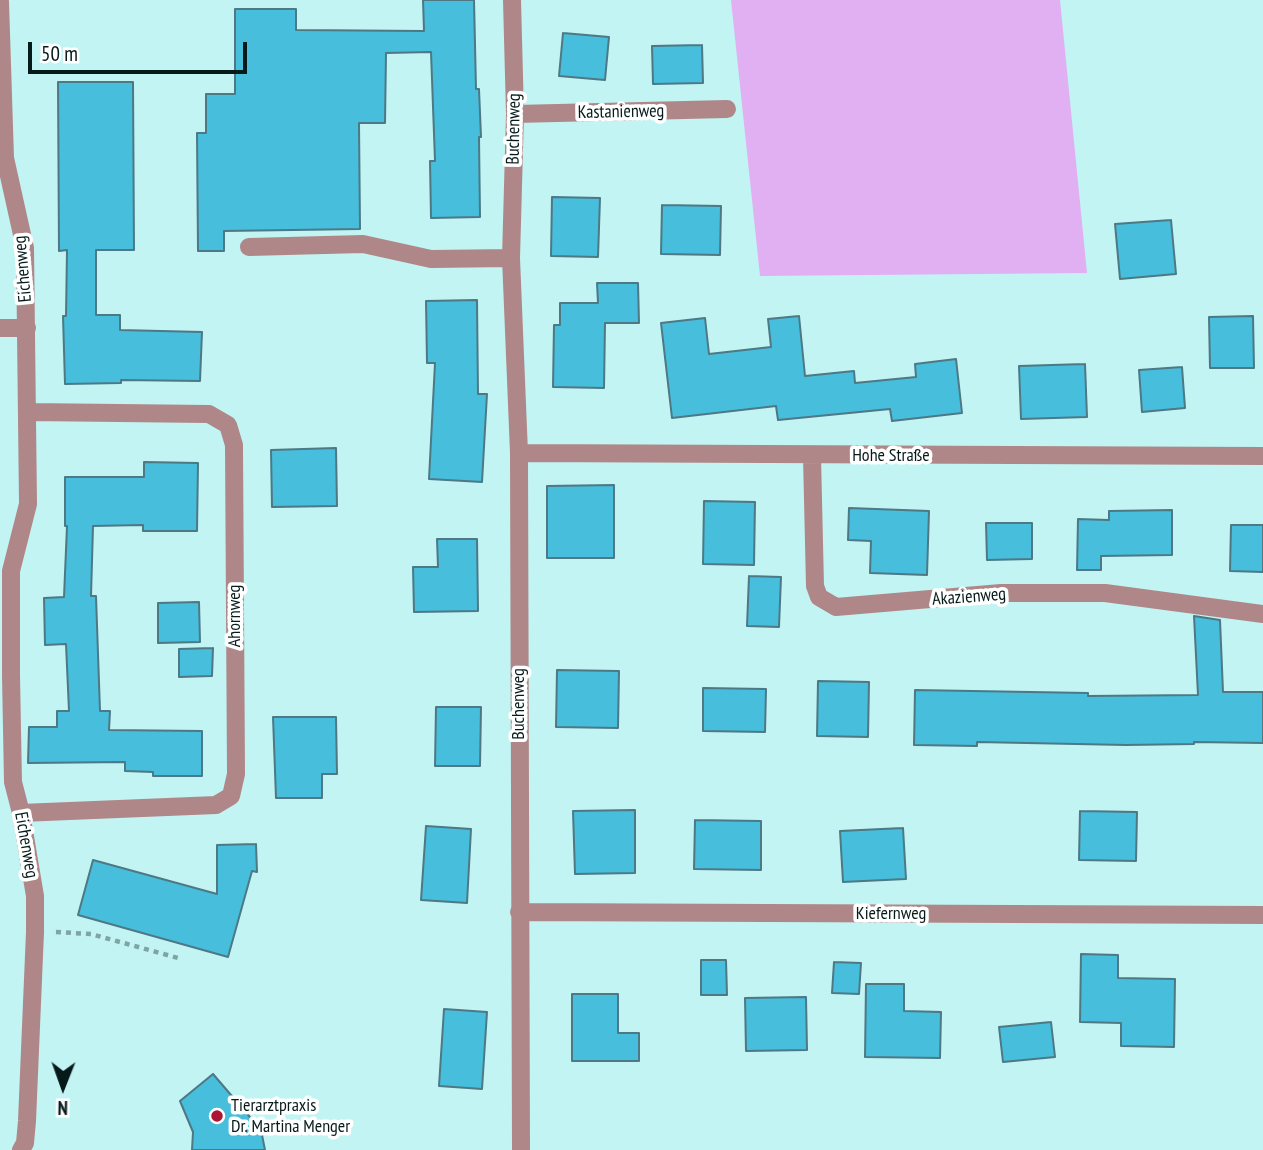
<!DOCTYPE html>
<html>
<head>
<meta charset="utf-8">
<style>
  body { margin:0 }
  #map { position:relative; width:1263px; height:1150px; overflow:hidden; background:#c2f4f4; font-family:"PT Sans Narrow",sans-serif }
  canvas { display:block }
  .north { position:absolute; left:28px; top:1052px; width:70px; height:70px; -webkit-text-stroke:5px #fff; paint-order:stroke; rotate:181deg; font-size:19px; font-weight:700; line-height:28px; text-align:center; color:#071a1a }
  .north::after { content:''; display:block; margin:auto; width:24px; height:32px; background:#071a1a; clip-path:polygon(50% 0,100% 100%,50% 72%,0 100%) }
  .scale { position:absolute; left:28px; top:42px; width:219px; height:32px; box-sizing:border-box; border:4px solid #071a1a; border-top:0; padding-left:9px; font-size:21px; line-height:24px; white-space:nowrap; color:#071a1a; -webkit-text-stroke:5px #fff; paint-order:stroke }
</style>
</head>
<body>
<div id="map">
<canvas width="1263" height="1150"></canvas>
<div class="north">N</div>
<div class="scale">50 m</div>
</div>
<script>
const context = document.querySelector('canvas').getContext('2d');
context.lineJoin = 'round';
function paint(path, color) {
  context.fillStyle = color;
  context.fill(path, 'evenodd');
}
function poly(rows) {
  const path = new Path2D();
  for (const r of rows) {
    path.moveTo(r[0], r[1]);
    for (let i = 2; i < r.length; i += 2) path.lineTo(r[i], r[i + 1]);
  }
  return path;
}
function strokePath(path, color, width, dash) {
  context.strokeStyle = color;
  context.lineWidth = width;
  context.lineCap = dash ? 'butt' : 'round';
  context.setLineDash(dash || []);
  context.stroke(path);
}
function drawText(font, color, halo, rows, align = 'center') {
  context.font = font + ' "PT Sans Narrow",sans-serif';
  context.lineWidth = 7;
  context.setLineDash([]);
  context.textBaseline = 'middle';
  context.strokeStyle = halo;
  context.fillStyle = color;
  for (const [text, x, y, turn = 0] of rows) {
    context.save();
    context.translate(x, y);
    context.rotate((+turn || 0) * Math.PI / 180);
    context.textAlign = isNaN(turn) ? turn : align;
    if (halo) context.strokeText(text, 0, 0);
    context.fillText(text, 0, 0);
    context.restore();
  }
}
paint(poly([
  [731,0,1060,0,1087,273,760,276]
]), '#e1b0f2');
const building = poly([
  [423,0,474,0,476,89,479,89,481,137,479,137,480,217,431,218,430,161,435,161,431,52,386,53,385,123,359,123,360,229,224,231,224,251,198,251,197,133,206,133,206,94,235,94,235,9,296,9,296,30,424,31,423,0],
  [563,33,609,37,605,80,559,76,563,33],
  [702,45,703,83,653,84,652,46,702,45],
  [58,82,133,82,134,250,96,250,96,315,120,315,120,330,202,332,200,381,121,380,121,383,65,384,63,316,66,316,67,250,59,251,58,82],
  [552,197,600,198,598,257,551,256,552,197],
  [662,205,721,206,720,255,661,254,662,205],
  [1171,220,1176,274,1120,279,1115,224,1171,220],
  [597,283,638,283,639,323,605,323,604,388,553,387,554,325,560,325,560,303,598,303,597,283],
  [477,300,478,394,487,394,482,482,429,479,435,363,427,363,426,301,477,300],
  [799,316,805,376,854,371,855,383,916,377,915,364,956,359,962,413,892,421,890,409,778,420,776,406,672,418,661,323,705,318,709,354,771,347,768,319,799,316],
  [1253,316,1254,368,1210,368,1209,317,1253,316],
  [1085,364,1087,417,1021,419,1019,366,1085,364],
  [1182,367,1185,408,1142,412,1139,370,1182,367],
  [336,448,337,506,272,507,271,450,336,448],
  [144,462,198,463,197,531,143,531,143,525,93,526,91,596,96,596,100,711,110,711,109,730,202,731,202,776,153,776,153,772,125,771,125,762,28,763,29,727,57,727,57,711,69,711,66,644,45,645,44,598,64,597,67,526,65,526,65,477,144,477,144,462],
  [614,485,614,558,547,558,547,486,614,485],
  [704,501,755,502,754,565,703,564,704,501],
  [849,508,929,511,927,575,870,573,871,541,848,540,849,508],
  [1172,510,1172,555,1101,556,1101,570,1077,570,1078,519,1109,520,1109,511,1172,510],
  [986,523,1032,523,1032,559,987,560,986,523],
  [1231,525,1263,525,1263,572,1230,571,1231,525],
  [437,539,477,539,478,611,414,612,413,567,438,567,437,539],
  [749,576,781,577,779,627,747,626,749,576],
  [199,602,200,642,158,643,158,603,199,602],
  [1194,616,1220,620,1223,692,1263,692,1263,743,1194,742,1194,744,1126,745,977,742,977,746,914,745,915,690,1088,693,1088,696,1198,695,1194,616],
  [213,648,212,676,179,677,179,649,213,648],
  [557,670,619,671,618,728,556,727,557,670],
  [818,681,869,682,868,737,817,736,818,681],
  [703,688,766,689,765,732,703,731,703,688],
  [436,707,481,707,480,766,435,766,436,707],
  [273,717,336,717,337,774,322,774,322,798,276,798,273,717],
  [635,810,635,873,575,874,573,811,635,810],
  [1080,811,1137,812,1136,861,1079,860,1080,811],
  [695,820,761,821,761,870,694,869,695,820],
  [426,826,471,829,467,903,421,900,426,826],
  [903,828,906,879,843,882,840,831,903,828],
  [256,844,257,872,252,871,228,957,78,915,93,860,217,894,217,845,256,844],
  [1081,954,1118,955,1118,978,1175,979,1174,1047,1121,1046,1121,1023,1080,1022,1081,954],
  [701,960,726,960,727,995,701,995,701,960],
  [834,962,861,963,859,994,832,993,834,962],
  [866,984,904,984,904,1011,941,1012,940,1058,865,1057,866,984],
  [572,994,618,994,618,1033,639,1033,639,1061,572,1061,572,994],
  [806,997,807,1050,746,1051,745,998,806,997],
  [444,1009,487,1012,482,1089,439,1086,444,1009],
  [1051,1022,1055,1057,1003,1062,999,1027,1051,1022],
  [213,1074,261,1130,265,1150,192,1150,193,1132,180,1101,213,1074]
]);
paint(building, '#47bedb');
strokePath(building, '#4d7884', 2);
strokePath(poly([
  [56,932,91,934,178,958]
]), '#7ea4a4', 4.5, [5, 5]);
strokePath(poly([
  [512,0,515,114,511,258,519,453,521,1150],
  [0,2,5,158,25,248,28,504,11,571,11,676,13,782,21,813,35,896,35,932,27,1121,25,1143,21,1150],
  [515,114,727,109],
  [249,247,363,244,431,259,511,258],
  [0,328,27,328],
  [519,453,1263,456],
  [812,456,815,586,819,597,836,607,1001,593,1105,593,1263,614],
  [21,813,216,805,231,796,236,774,234,445,228,425,209,414,28,412],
  [519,912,1263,915]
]), '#b08788', 18);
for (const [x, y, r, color] of [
  [217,1116,7,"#ab1637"]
]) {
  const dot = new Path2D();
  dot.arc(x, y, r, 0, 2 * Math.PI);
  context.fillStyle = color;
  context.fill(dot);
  strokePath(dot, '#fff', 2.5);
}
drawText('18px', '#071a1a', '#fff', [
  ["Kastanienweg",621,112,-1],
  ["Buchenweg",514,129,-89],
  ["Eichenweg",23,269,-95],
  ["Hohe Straße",891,456],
  ["Akazienweg",969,597,-4],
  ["Ahornweg",235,616,-90],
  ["Buchenweg",519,704,-90],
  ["Eichenweg",26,845,80],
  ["Kiefernweg",891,914]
]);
drawText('18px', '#071a1a', '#fff', [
  ["Tierarztpraxis",231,1106],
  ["Dr. Martina Menger",231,1127]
], 'left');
</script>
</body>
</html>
